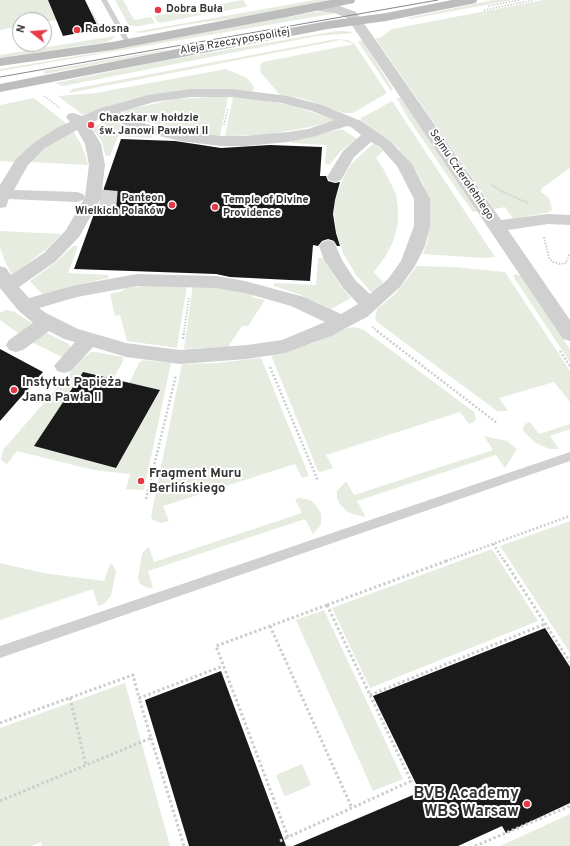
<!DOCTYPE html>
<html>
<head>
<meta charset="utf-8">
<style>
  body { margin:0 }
  #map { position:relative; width:570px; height:846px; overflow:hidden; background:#fff; font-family:Overpass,sans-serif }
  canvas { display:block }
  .north { position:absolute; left:12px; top:12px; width:40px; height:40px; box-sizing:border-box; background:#fff; border:1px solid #adadad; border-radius:50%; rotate:287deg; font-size:11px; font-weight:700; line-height:16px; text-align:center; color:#333 }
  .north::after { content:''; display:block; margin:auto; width:14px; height:18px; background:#e63946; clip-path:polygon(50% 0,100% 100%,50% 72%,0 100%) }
</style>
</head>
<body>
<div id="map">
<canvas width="570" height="846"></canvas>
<div class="north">N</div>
</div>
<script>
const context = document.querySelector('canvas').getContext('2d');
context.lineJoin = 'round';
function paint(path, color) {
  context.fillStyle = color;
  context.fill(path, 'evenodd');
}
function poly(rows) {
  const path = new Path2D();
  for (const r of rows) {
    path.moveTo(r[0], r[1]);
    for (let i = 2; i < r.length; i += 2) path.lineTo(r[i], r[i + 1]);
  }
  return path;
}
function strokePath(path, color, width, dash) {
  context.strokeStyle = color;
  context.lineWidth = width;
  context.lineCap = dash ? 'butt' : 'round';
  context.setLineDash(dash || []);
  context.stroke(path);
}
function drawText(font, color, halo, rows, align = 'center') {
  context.font = font + ' Overpass,sans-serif';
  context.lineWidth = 4;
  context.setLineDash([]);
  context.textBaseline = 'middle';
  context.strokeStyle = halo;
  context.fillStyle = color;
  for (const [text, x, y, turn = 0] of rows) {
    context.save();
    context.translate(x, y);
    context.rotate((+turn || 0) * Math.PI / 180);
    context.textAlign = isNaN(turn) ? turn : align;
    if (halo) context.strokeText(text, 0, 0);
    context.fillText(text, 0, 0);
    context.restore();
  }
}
paint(poly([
  [0,0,48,0,57,20,44,22,44,20,20,20,20,26,0,30],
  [115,0,123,0,134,20,151,17,155,23,139,26,129,26],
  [243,0,247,6,246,7,207,14,200,8],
  [315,0,329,0,253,16,190,24,141,33,134,32],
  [493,0,512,0,410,19,408,18],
  [543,0,570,0,570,168,542,188,541,192,549,198,552,209,550,212,513,219,505,207,494,209,375,38,381,37,392,29],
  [197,8,202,14,201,15,160,23,158,22,154,16],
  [329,11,337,13,0,71,0,69,102,52,314,12],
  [336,31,345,31,354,33,317,36,63,86,55,83,162,61],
  [115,36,113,39,107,42,0,58,0,55],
  [336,39,347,40,354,43,387,93,353,113,344,113,301,98,280,95,261,73,260,65,263,62,354,44,341,40,69,93,72,89],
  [362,40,393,89,391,91,359,43,358,42],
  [164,50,165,51,45,74,44,71],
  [226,69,247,78,254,87,253,91,201,89,141,97,124,101,83,115,58,96,96,93],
  [210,97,228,97,220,136,170,131,171,128,144,121,121,111,176,99],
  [233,97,255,99,291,105,335,120,310,127,276,133,275,135,225,136],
  [34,98,67,124,14,162,0,161,0,105],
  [397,98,401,98,477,211,473,212,462,197,408,118],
  [392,101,495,257,485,258,423,254,427,243,429,228,427,197,423,183,416,171,399,149,387,139,361,121,361,118,365,116],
  [110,120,152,135,151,138,118,136,110,156,106,156,101,140,92,128],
  [342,129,357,139,341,151,329,165,325,164,327,145,292,143,292,141],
  [73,131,81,144,87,160,88,165,30,162,49,145],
  [374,143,383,151,376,158,384,170,396,194,398,209,398,223,393,242,385,257,374,272,383,282,372,293,356,275,343,253,337,235,334,214,335,200,344,176,351,164],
  [0,231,61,234,48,248,12,275,4,259,0,247],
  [73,246,78,246,68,273,109,275,108,278,72,286,43,295,30,281,56,262],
  [318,258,323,258,341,287,351,298,331,309,298,294,274,286,274,283,316,285],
  [417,266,454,267,505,272,570,371,570,402,554,382,499,398,508,411,497,411,377,322,375,318,377,309,395,294],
  [516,274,521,276,570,349,570,362,513,276],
  [151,285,187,285,177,348,127,341,120,315,115,316,110,294,123,291,125,288],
  [193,285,210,286,252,294,252,297,265,300,248,326,242,326,228,347,184,349],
  [6,310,15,312,36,326,22,336,0,320,0,313],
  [354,327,364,330,474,412,476,419,474,422,469,424,460,412,326,455,333,468,320,472,318,471,271,355,314,343,343,329],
  [43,331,69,344,71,349,64,358,29,341],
  [91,352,96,352,123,357,123,361,113,379,83,372,35,446,116,468,160,391,129,383,139,363,143,360,171,363,144,490,126,489,130,474,94,470,17,451,7,464,1,460,3,450,81,360],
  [261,358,309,476,302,478,295,464,163,506,169,521,162,523,153,520,151,516,182,364,217,363],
  [530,422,539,434,570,424,570,429,550,436,559,449,549,449,536,443,524,432,523,428,525,424],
  [484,436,507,441,517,449,505,468,496,455,357,501,366,517,356,515,348,512,341,506,337,499,337,491,346,481,354,495,493,450],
  [300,498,310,500,316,505,321,514,321,525,313,534,305,519,148,571,153,588,148,588,140,584,138,578,142,554,146,549,149,547,154,562,302,513,295,499],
  [570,521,570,653,500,546],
  [492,549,538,621,370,688,332,608],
  [0,563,43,573,104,581,110,564,113,565,116,572,111,596,104,604,98,606,93,589,0,620],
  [324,610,403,779,373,791,296,620],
  [125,683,170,846,42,846,41,842,32,846,0,846,0,728],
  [302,764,311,785,286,796,284,795,276,775],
  [570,814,570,846,500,846]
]), '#e6ecdf');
paint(poly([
  [48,0,85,0,99,29,63,36],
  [121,139,175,141,221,148,270,145,322,147,320,176,326,176,328,181,335,183,340,182,335,200,333,214,336,233,340,246,337,246,334,241,328,239,322,241,318,246,313,245,310,281,230,277,216,274,74,269,95,211,102,199,104,188],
  [0,349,43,372,0,421],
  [83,372,160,390,116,468,34,446],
  [545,628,570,667,570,803,506,833,502,826,458,846,293,846,420,792,373,696],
  [221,671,286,846,189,846,145,700]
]), '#1a1a1a');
strokePath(poly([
  [100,198,123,200]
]), '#d6d6d6', 17, [17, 8]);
strokePath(poly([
  [488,6,520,0],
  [484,10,534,0],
  [92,13,101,29,103,29],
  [44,96,60,108],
  [224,125,228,108]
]), '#cdcdcd', 1.5, [1.5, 1.5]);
strokePath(poly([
  [492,185,501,191,528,203],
  [544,237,549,258,553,262,560,264,566,263,570,253],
  [372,327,379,332],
  [184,332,189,298]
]), '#cdcdcd', 2, [1.5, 1.5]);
strokePath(poly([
  [377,331,497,423],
  [183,339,184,331],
  [560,351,570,366],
  [270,367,318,481],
  [146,499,176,375],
  [493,544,504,561],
  [446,561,570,516]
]), '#cdcdcd', 2.5, [2, 2]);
strokePath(poly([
  [504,560,570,662],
  [327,605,411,781,288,837,216,646,327,605],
  [327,605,449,560],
  [270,626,352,808],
  [370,695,545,624],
  [70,698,86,765],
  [0,723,133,675,139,698,223,666],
  [151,738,184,846],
  [0,801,151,738,139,698],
  [280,841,288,837],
  [475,846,570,806]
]), '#cdcdcd', 3, [2.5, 2.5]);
paint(poly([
  [101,0,107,0,131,43,130,44,125,43,101,0],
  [570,452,570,461,0,658,0,646,570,452]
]), '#d0d0d0');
paint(poly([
  [317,3,337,5,356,12,501,220,548,214,570,215,570,225,548,224,508,230,570,320,570,341,563,339,347,18,335,13,313,10,311,7,313,4,317,3],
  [191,89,232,89,288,96,322,105,361,121,390,141,412,164,430,199,430,226,425,246,415,266,400,287,367,317,331,336,285,353,247,359,180,364,126,357,93,347,71,371,64,373,57,371,54,366,75,342,64,339,49,331,23,350,16,352,9,350,6,345,9,340,33,323,18,310,0,288,0,266,6,268,11,275,44,253,66,230,85,197,83,200,77,202,9,199,6,207,0,208,0,185,16,159,35,142,57,128,70,122,66,117,68,114,73,113,82,116,101,108,148,95,191,89],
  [191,97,232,97,282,103,312,111,334,120,308,129,288,132,245,136,221,136,180,131,146,124,120,112,154,102,191,97],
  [106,116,136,130,180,141,221,146,245,146,288,142,316,136,347,126,351,127,361,135,343,151,327,177,329,180,335,182,341,180,354,157,371,142,380,147,397,166,414,199,414,226,401,261,388,279,370,294,355,280,342,260,334,242,328,240,322,242,319,246,324,260,343,288,358,304,341,314,304,297,245,281,216,276,137,274,76,285,29,298,19,287,56,261,79,237,101,198,105,165,101,144,89,124,106,116],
  [77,130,85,144,89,165,85,197,83,194,77,192,14,190,28,165,45,148,77,130],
  [137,286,216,288,245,293,291,306,325,322,282,340,247,345,180,350,126,343,78,329,46,313,39,308,77,297,137,286]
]), '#d0d0d0');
paint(poly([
  [330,0,355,0,354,3,349,4,282,18,112,50,0,66,0,58,112,42,330,0],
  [452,0,477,0,476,3,386,21,328,29,0,92,0,84,182,48,328,21,386,13,452,0]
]), '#bdbdbd');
strokePath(poly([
  [0,77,438,0]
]), '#888', 1);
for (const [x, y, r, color] of [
  [158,10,4,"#e63946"],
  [77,30,4,"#e63946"],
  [91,125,4,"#e63946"],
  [172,205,4,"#e63946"],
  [215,207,4,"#e63946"],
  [14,390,4,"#e63946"],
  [141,481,4,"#e63946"],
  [527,804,4,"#e63946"]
]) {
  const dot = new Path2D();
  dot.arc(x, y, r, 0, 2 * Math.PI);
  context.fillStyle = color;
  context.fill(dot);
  strokePath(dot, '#fff', 1.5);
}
drawText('bold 11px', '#333', '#fff', [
  ["Dobra Buła",166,10],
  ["Radosna",85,30],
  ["Chaczkar w hołdzie",99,119],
  ["św. Janowi Pawłowi II",99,132],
  ["Panteon",164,199,"right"],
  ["Wielkich Polaków",164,212,"right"],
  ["Temple of Divine",223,201],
  ["Providence",223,214]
], 'left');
drawText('11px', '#333', '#fff', [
  ["Aleja Rzeczypospolitej",235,42,-10],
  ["Sejmu Czteroletniego",461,175,56]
]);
drawText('bold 13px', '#333', '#fff', [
  ["Instytut Papieża",22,383],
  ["Jana Pawła II",22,398],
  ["Fragment Muru",149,474],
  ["Berlińskiego",149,489]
], 'left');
drawText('bold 16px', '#333', '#fff', [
  ["BVB Academy",519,795],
  ["WBS Warsaw",519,813]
], 'right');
</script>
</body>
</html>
